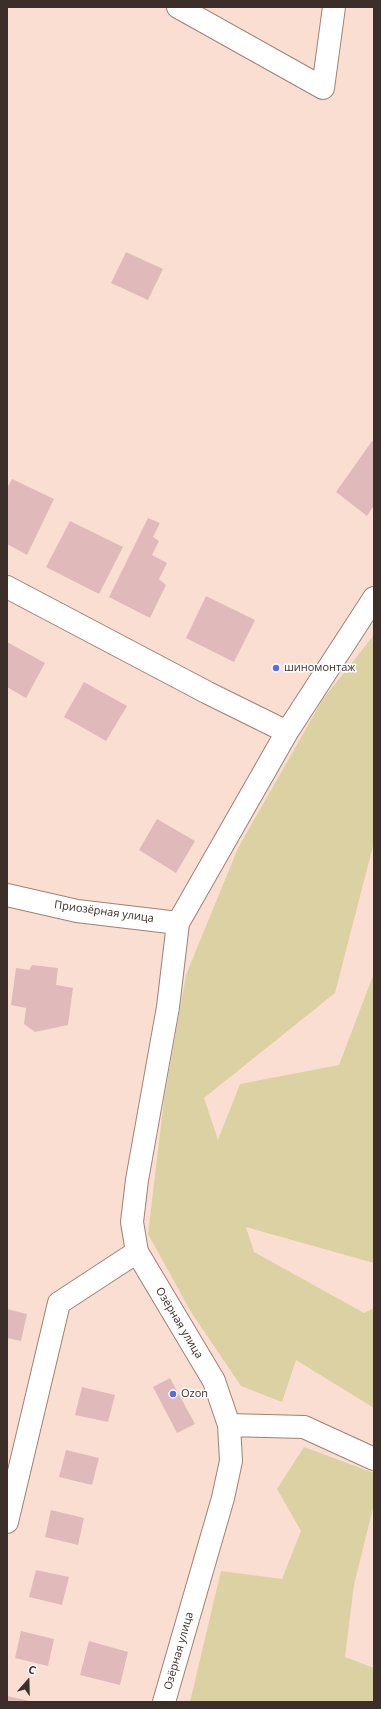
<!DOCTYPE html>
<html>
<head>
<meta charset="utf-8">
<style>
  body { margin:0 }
  #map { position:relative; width:381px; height:1709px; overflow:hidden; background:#faded2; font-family:"Open Sans",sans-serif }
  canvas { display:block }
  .frame { position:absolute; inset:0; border:8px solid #3c2e29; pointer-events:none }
  .north { position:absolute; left:8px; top:1661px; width:40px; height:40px; -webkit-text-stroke:3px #fff; paint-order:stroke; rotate:20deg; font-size:11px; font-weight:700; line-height:16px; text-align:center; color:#3c2e29 }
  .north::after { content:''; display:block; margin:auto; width:14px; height:18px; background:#3c2e29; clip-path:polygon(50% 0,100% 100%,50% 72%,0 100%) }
</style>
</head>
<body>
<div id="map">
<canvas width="381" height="1709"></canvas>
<div class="frame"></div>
<div class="north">С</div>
</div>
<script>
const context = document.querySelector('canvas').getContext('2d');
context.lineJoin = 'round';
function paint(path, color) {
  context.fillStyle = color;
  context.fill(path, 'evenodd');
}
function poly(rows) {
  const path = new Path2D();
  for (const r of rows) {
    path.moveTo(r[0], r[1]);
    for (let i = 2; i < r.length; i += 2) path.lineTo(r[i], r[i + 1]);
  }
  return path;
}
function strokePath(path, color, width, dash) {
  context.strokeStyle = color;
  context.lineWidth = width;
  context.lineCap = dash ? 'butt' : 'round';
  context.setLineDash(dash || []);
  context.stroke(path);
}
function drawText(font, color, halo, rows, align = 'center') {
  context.font = font + ' "Open Sans",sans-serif';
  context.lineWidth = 3;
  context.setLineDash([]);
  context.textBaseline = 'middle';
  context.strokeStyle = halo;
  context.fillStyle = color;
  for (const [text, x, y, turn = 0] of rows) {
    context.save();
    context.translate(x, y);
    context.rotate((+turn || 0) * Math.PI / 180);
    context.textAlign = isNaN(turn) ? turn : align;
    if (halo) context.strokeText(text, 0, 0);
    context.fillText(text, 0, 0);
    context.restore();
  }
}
paint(poly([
  [374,635,374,842,335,993,204,1098,219,1143,218,1140,240,1084,339,1065,374,973,374,1263,246,1227,254,1252,364,1313,374,1308,374,1408,296,1360,282,1402,241,1386,191,1312,148,1234,164,1100,186,975,238,848,323,699],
  [304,1447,374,1473,374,1504,354,1585,345,1657,374,1668,374,1702,190,1702,221,1571,282,1579,301,1531,277,1489]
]), '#dcd1a2');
paint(poly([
  [126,252,163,269,148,300,111,283],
  [372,441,374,442,374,505,367,516,336,492],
  [12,479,54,499,27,555,7,544,7,488],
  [148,518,160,523,153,537,159,541,152,555,167,563,159,579,166,585,150,618,109,597],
  [70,521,123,547,99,594,46,567],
  [206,596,255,620,234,662,186,638],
  [7,642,45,663,26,698,7,687],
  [84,682,127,706,106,741,64,717],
  [157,819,195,841,176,873,139,850],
  [32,965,58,968,56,985,73,988,68,1025,35,1032,24,1024,26,1008,11,1005,16,968,29,970],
  [7,1309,27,1314,21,1341,7,1338],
  [170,1378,195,1424,177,1433,153,1387],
  [82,1387,115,1395,108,1422,75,1415],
  [66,1450,99,1458,92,1485,59,1477],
  [51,1510,84,1518,78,1545,45,1537],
  [36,1570,69,1577,62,1605,29,1597],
  [21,1631,54,1639,48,1666,15,1658],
  [89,1641,128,1652,120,1685,80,1675],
  [7,1696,30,1701,30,1702,7,1702]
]), '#e0babb');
const minor = poly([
  [178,7,323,88,334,7],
  [7,587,208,693,287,732],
  [7,895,77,911,178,923],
  [229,1425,304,1427,374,1459],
  [7,1522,59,1303,137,1252],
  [164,1702,223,1498,231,1461,229,1425,214,1381,137,1252,132,1222,137,1180,168,1007,178,923,287,732,374,598]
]);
strokePath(minor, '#a08073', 24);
strokePath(minor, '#fff', 22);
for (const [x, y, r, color] of [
  [276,668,4,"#516fe4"],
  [173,1394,4,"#516fe4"]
]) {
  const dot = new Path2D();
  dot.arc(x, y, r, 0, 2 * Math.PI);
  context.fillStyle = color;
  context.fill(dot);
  strokePath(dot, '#fff', 1.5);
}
drawText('11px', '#3c2e29', '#fff', [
  ["шиномонтаж",284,668],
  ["Ozon",181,1394]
], 'left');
drawText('11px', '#3c2e29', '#fff', [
  ["Приозёрная улица",104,912,8],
  ["Озёрная улица",179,1323,59],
  ["Озёрная улица",179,1651,-74]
]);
</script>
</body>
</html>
